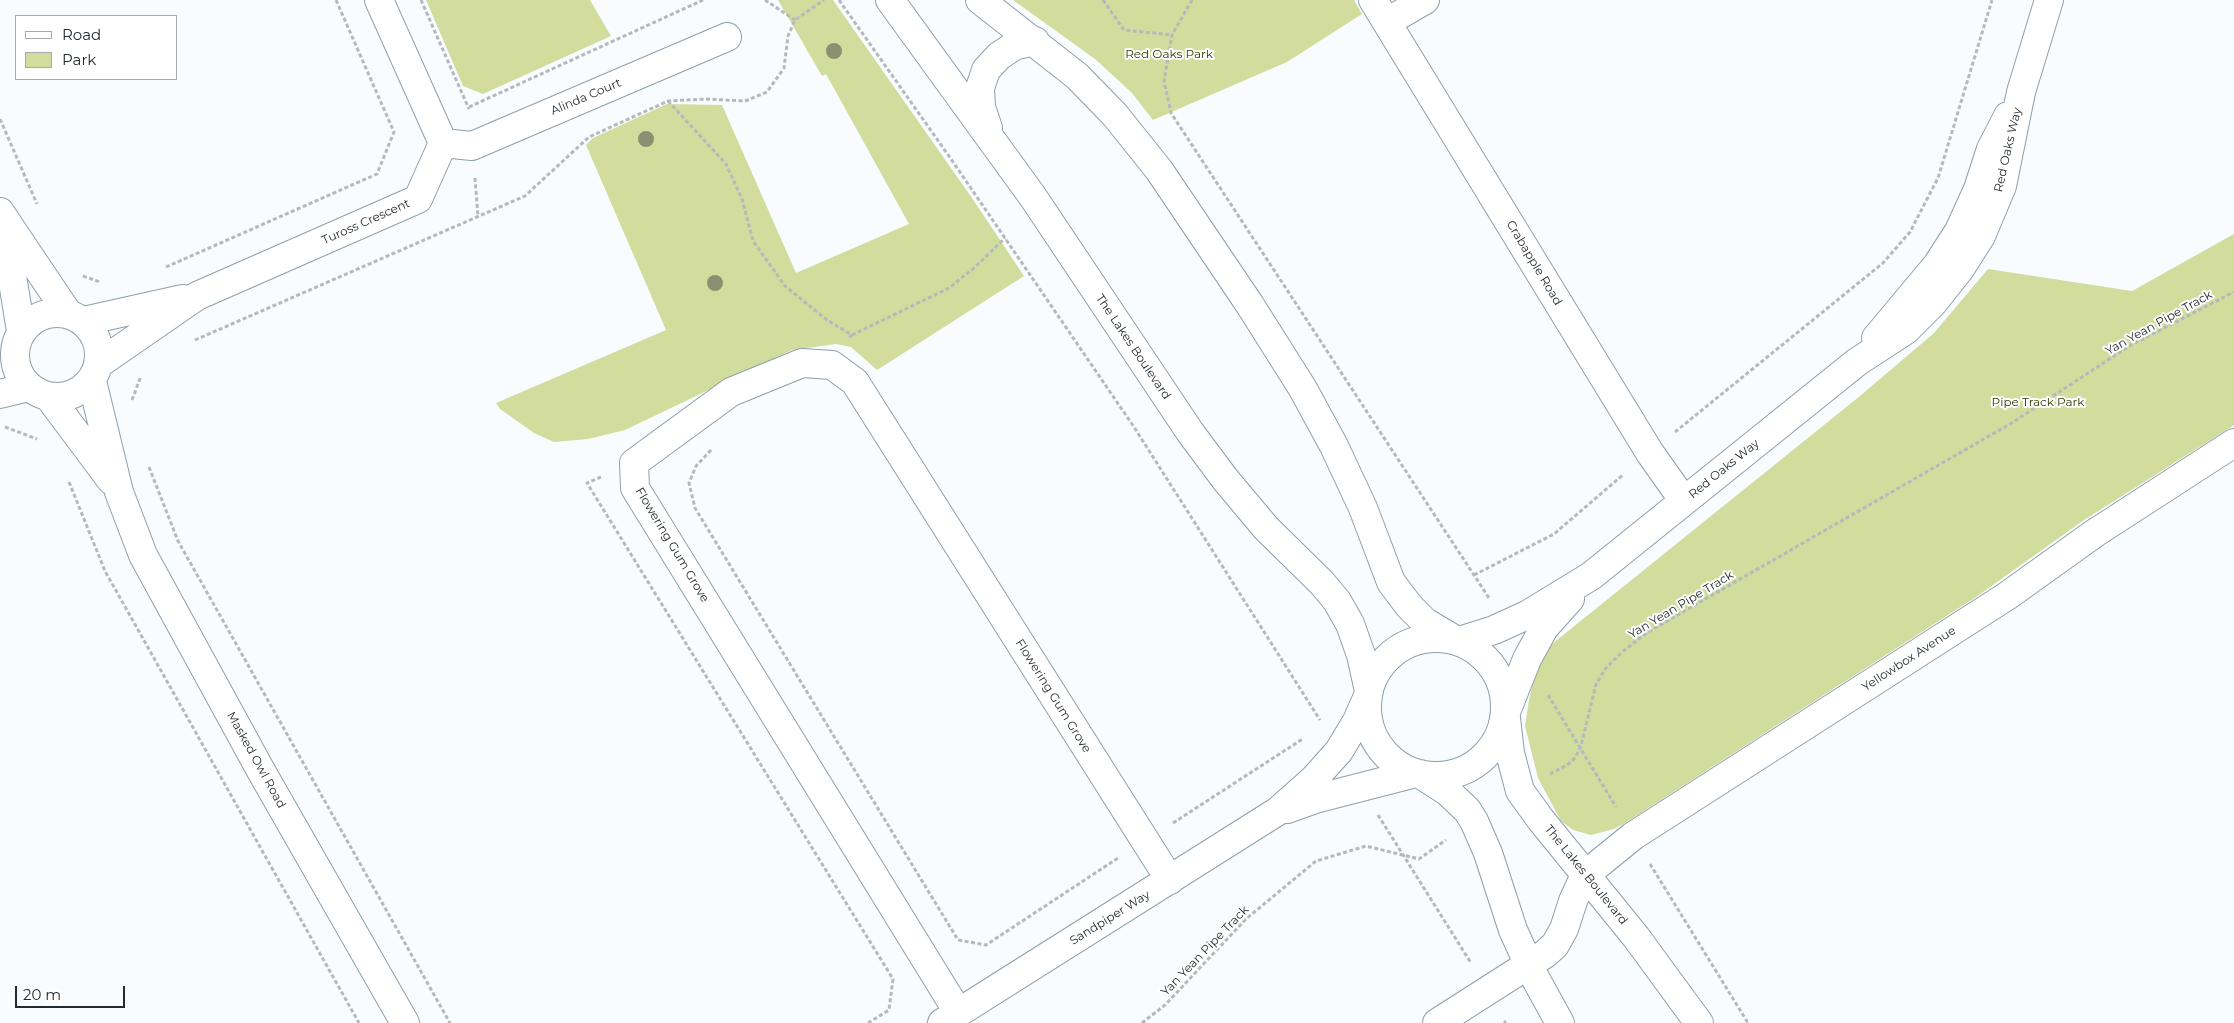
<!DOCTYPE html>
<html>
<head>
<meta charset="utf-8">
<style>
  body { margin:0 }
  #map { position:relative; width:2234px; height:1023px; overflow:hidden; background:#f8fcfe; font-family:Montserrat,sans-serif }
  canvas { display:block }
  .legend { position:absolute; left:15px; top:15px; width:162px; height:65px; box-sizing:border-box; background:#fff; border:1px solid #a7aaac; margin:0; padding:6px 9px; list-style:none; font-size:15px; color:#242b30 }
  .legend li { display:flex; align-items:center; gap:10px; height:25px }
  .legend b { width:25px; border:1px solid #a7aaac }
  .scale { position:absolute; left:15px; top:986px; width:110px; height:22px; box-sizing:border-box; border:2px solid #242b30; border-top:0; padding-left:6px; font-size:15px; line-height:18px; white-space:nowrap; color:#242b30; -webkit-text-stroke:4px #fff; paint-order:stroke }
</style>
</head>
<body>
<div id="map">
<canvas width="2234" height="1023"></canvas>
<ul class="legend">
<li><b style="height:6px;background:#fff"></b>Road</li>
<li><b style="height:14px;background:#d2dc9d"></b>Park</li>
</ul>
<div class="scale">20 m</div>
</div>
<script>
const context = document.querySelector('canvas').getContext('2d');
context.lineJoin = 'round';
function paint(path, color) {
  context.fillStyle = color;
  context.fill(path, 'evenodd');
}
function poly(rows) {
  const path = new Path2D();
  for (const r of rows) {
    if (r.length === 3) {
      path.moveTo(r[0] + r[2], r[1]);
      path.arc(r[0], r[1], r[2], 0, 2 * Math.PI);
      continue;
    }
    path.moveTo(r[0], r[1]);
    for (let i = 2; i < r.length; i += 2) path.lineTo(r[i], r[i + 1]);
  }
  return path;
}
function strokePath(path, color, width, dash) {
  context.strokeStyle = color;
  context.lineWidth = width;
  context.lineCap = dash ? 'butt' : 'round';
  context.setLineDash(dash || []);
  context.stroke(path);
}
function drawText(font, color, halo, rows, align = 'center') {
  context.font = font + ' Montserrat,sans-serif';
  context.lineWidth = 4;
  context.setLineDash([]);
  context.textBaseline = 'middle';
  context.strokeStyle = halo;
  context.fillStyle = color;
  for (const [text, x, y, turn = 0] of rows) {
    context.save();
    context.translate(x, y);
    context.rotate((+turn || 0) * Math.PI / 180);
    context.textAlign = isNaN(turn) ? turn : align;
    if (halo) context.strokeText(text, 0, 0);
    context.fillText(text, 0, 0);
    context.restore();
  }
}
paint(poly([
  [426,0,590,0,611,36,483,94,463,86],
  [778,0,833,0,972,198,1024,276,877,370,851,347,836,344,792,350,625,430,588,439,554,442,534,433,500,409,496,403,666,330,586,145,593,138,667,104,722,105,796,273,909,224,826,74,822,76],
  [1013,0,1354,0,1362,14,1287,62,1153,120,1132,93,1095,59],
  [2234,234,2234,425,2084,520,1976,597,1625,823,1614,829,1591,835,1573,830,1561,821,1538,778,1525,726,1529,700,1535,674,1552,644,1860,396,1934,333,1988,269,2132,291]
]), '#d2dc9d');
const minor = poly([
  [890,0,1033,197,1190,432,1225,479,1266,528,1322,583,1337,601,1350,624,1361,655,1369,691],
  [980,0,1077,76,1115,115,1159,170,1250,305,1303,389,1334,446,1363,508,1391,582,1409,606,1425,622,1457,641],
  [1373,0,1650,453,1684,501],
  [1387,22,1425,0],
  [988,128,981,107,980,88,986,70,999,56,1014,46,1035,41],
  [443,143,472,146,727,37],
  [0,212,67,312],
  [4,227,21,331],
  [57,355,42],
  [84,321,183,299],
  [1876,338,1937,265,1959,231,1978,189,1991,149,2008,116],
  [100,363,197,296,418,199,443,143,379,0],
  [92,381,119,492,143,555,260,769,405,1023],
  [0,394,29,387],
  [49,397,111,480],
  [1436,707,69],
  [1459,641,1494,630,1527,615,1591,576,1857,362,1906,330,1933,303,1960,269,1981,236,2002,186,2021,92,2049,0],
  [1506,712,1527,659,1544,628,1570,599],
  [1506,718,1510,753,1520,791,1541,820,1636,937,1699,1023],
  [1420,774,1448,792,1467,810,1474,821,1488,853,1513,930,1533,974,1560,1023],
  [1287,809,1315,799,1416,773],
  [958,1012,635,488,634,463,731,392,802,363,832,365,855,382,1170,880],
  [942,1023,1278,811,1313,780,1339,751,1357,721,1368,696],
  [1437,1023,1545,954,1555,945,1564,929,1573,901,1585,875,1633,836,2007,596,2095,533,2234,443]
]);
strokePath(minor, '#8d9fab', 30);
strokePath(poly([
  [421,0,469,109],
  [765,0,795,20],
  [839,0,951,159,1134,427,1320,720],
  [1103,0,1124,30,1172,35],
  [1192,0,1172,35,1164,81,1171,113,1489,598],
  [668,101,726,164,742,199,753,241,785,286,827,320,852,335,849,338],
  [469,107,703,0],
  [0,119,37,204],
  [475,178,478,217],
  [166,267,377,174,394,132,336,0],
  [83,276,100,282],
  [852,335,949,288,974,268,1005,238],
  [195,340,525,196,589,137,668,101,706,99,745,101,767,92,784,68,788,36,795,20,824,0],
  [132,400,141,376],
  [5,427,37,439],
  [1675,432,1883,263,1910,232,1938,178,1992,0],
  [711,450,696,466,689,483,695,508,958,940,986,945,1118,858],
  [149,467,178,541,450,1023],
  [601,477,587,483,893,979,889,1010,868,1023],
  [69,482,105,571,359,1023],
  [1474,575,1554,534,1624,474],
  [1548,695,1616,807],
  [1550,774,1567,765,1575,758,1581,746,1596,684,1606,668,1622,652,1648,632,2010,424,2131,345,2234,292],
  [1378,815,1471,963],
  [1173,823,1304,738],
  [1650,864,1748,1023],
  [1142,1023,1165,1005,1246,919,1316,861,1366,846,1419,859,1446,840],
  [1504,1023,1506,1021]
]), '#b4b9bc', 3, [4, 2.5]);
strokePath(minor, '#fff', 28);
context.fillStyle = '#8c9072';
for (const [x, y] of [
  [834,51],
  [646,139],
  [715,283]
]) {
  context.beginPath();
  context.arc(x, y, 8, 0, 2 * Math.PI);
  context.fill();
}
drawText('12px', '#333800', '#fff', [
  ["Red Oaks Park",1169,54],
  ["Pipe Track Park",2038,402]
]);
drawText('12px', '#242b30', '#fff', [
  ["Alinda Court",586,97,-23],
  ["Red Oaks Way",2008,150,-77],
  ["Tuross Crescent",366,222,-24],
  ["Crabapple Road",1534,263,59],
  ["Yan Yean Pipe Track",2159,323,-29],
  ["The Lakes Boulevard",1133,347,56],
  ["Red Oaks Way",1724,469,-39],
  ["Flowering Gum Grove",672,545,59],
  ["Yan Yean Pipe Track",1681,605,-31],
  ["Yellowbox Avenue",1909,659,-33],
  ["Flowering Gum Grove",1053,696,58],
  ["Masked Owl Road",256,760,61],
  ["The Lakes Boulevard",1586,875,51],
  ["Sandpiper Way",1110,918,-32],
  ["Yan Yean Pipe Track",1205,951,-46]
]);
</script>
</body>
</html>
